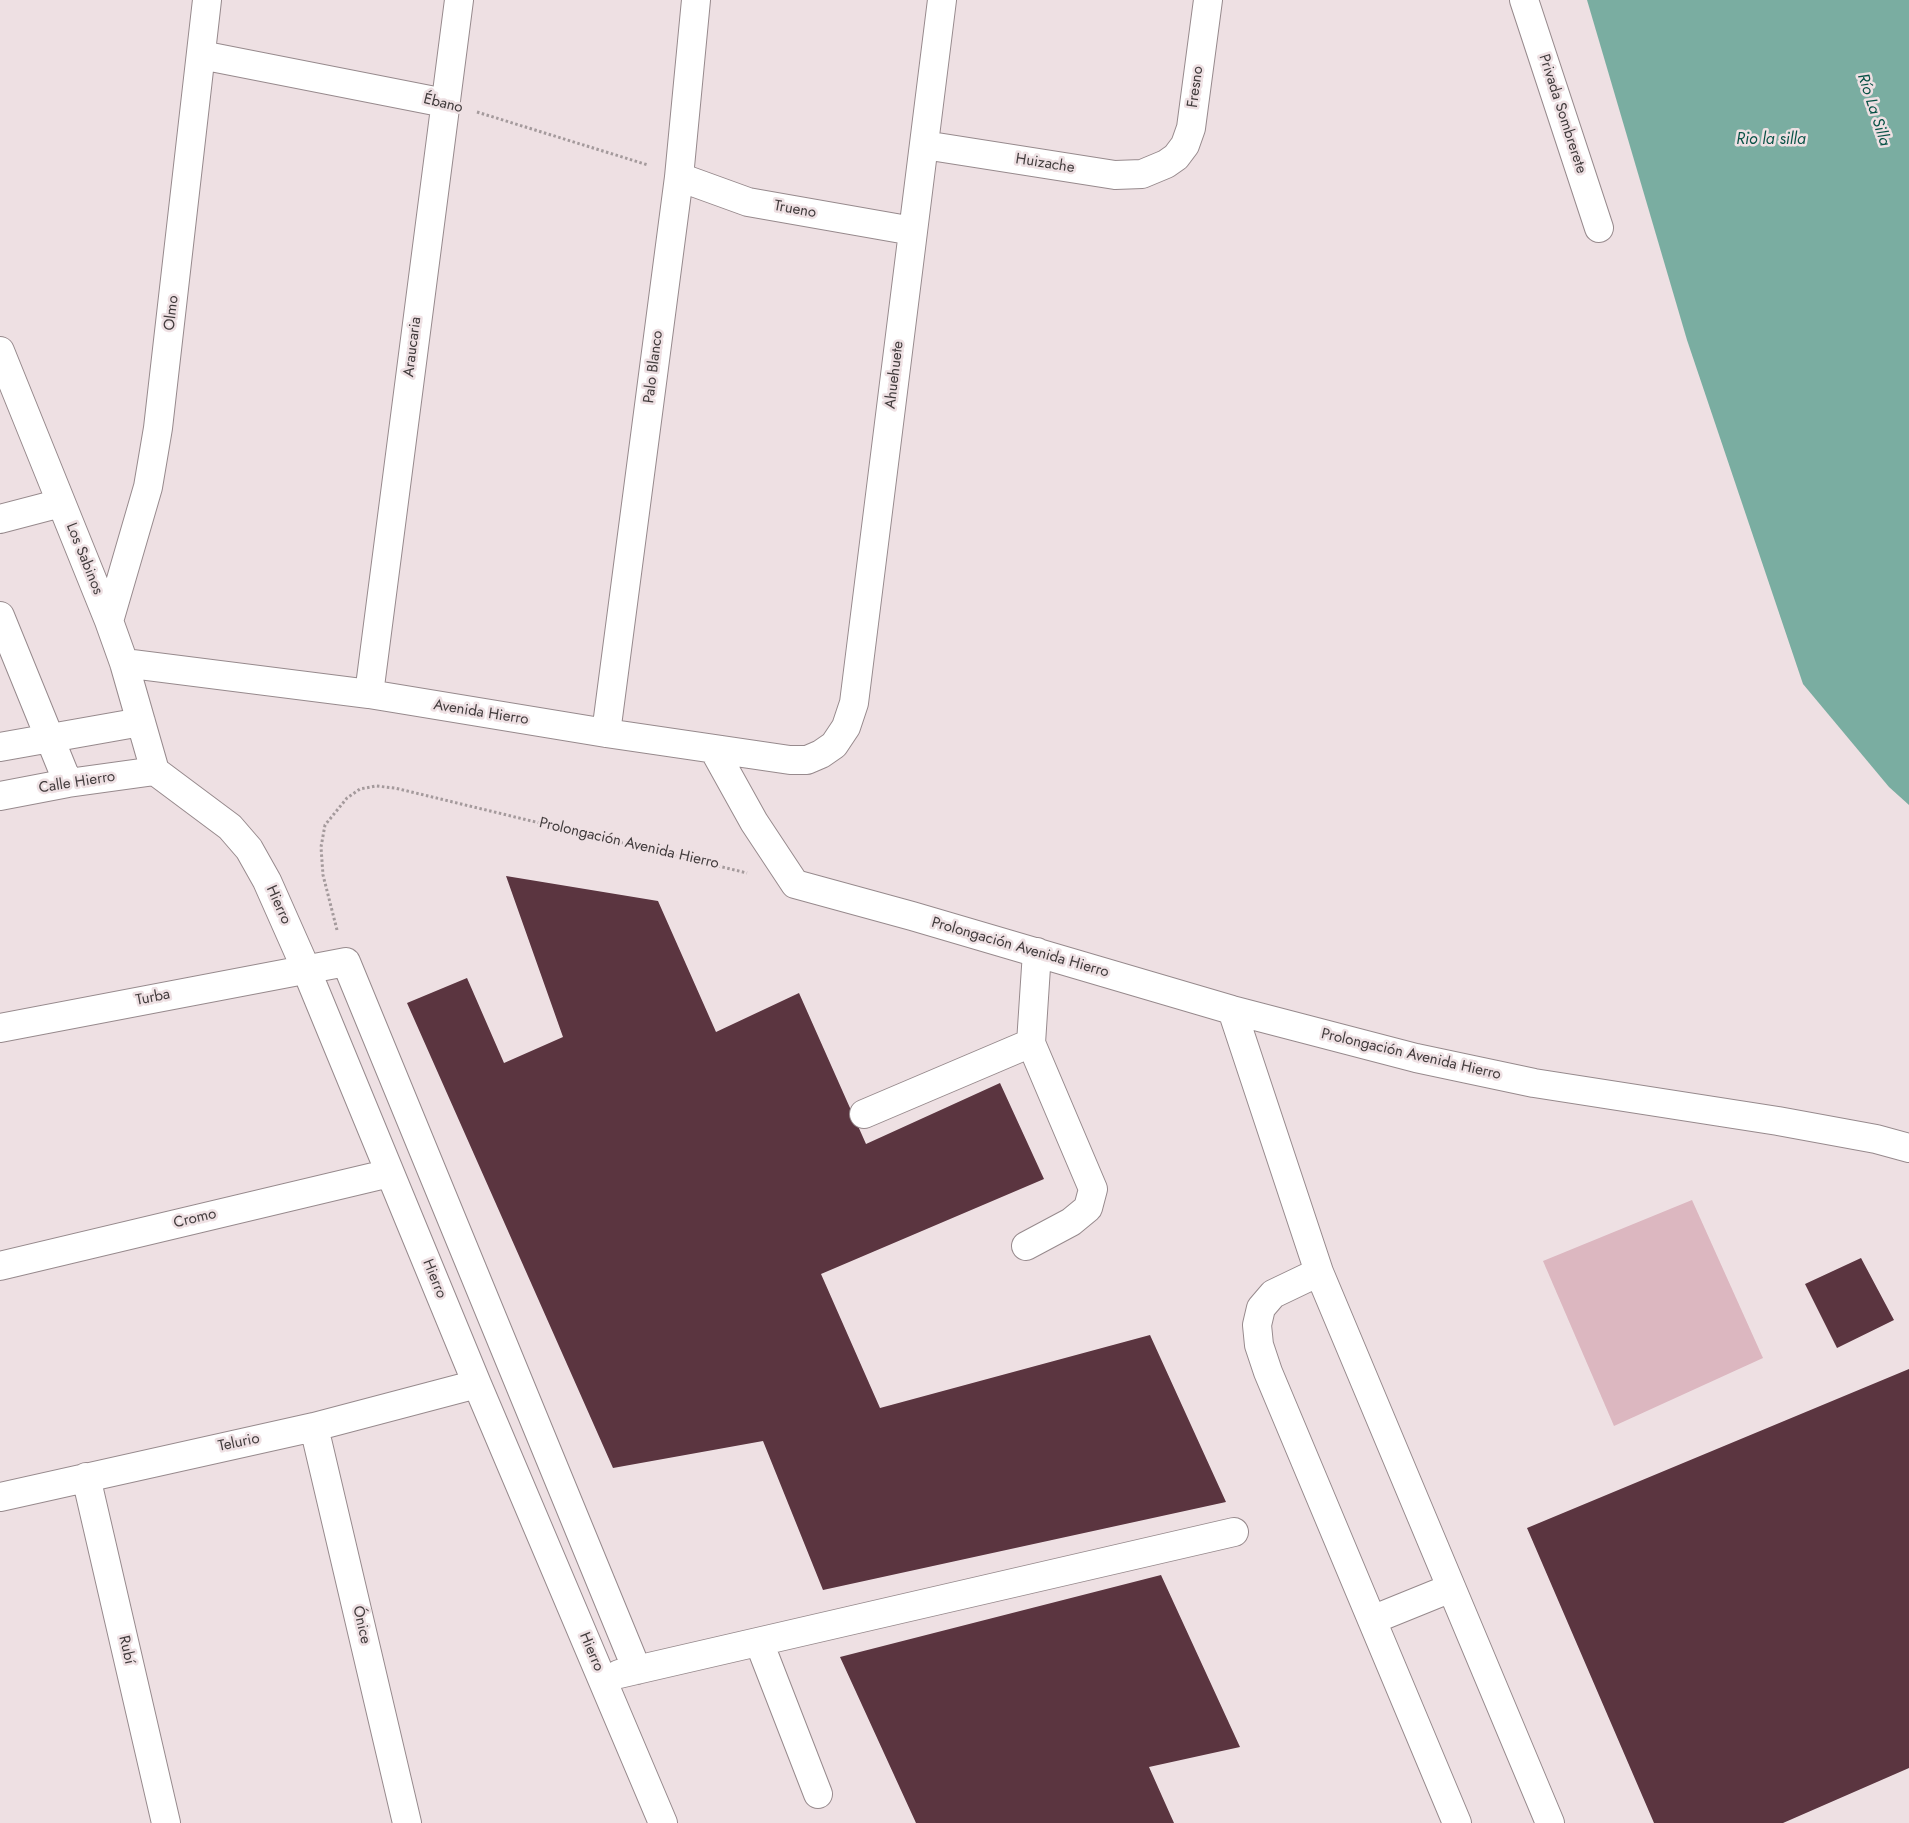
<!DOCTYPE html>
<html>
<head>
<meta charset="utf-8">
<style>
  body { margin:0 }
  canvas { display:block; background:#eee0e3 }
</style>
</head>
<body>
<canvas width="1909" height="1823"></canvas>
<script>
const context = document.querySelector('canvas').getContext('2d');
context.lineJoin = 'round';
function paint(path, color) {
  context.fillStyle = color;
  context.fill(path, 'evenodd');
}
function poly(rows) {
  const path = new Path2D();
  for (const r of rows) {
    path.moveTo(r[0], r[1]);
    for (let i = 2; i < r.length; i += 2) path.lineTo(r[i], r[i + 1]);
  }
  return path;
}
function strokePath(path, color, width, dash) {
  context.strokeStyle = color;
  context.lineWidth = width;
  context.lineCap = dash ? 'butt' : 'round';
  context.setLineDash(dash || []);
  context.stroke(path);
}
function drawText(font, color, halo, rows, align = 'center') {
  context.font = font + ' Jost,sans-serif';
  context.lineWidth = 5;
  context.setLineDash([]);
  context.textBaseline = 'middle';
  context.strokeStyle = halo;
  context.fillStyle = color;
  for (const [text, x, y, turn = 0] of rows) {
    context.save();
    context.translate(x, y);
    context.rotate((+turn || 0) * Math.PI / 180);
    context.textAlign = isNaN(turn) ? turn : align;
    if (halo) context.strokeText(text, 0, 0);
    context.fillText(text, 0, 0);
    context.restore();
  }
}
paint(poly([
  [1692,1200,1763,1358,1614,1426,1543,1261]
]), '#dcb7c0');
paint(poly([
  [1587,0,1909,0,1909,805,1889,787,1803,684,1687,340]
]), '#7aada1');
paint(poly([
  [506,876,658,901,716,1032,799,993,866,1144,1000,1083,1044,1179,821,1274,880,1408,1150,1335,1226,1502,823,1590,763,1441,613,1468,407,1003,467,978,504,1063,563,1037],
  [1861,1258,1894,1320,1837,1348,1805,1284],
  [1909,1369,1909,1768,1783,1823,1654,1823,1527,1528],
  [1161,1575,1240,1747,1149,1767,1174,1823,916,1823,840,1657]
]), '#5b3540');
const minor = poly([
  [1524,0,1599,228],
  [201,55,445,103],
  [924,145,1115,175,1142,174,1166,164,1176,157,1185,145,1191,128,1208,0],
  [679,177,748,202,913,231],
  [0,351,109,621,124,663,155,771],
  [0,519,61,503],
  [0,616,68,783],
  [109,621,148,487,158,428,207,0],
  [124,663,369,694,606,733,790,760,807,760,821,754,834,745,846,727,854,703,942,0],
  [369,694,459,0],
  [606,733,679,177,696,0],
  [0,747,141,722],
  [714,750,754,822,795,884,912,916,1232,1010,1416,1058,1534,1083,1778,1121,1876,1139,1909,1148],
  [155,771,230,827,249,849,267,881,306,969,477,1384,663,1823],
  [0,796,68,783,155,771],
  [1232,1010,1319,1272,1550,1823],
  [0,1028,346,962,637,1670],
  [864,1114,1031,1043],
  [1026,1246,1071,1222,1088,1208,1093,1189,1031,1043,1037,952],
  [0,1266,390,1173],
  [1319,1272,1273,1294,1261,1308,1257,1325,1259,1345,1268,1372,1457,1823],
  [314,1427,407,1823],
  [86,1477,166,1823],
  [0,1497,314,1427,477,1384],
  [1372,1620,1451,1588],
  [759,1642,818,1794],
  [619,1674,1234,1532]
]);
strokePath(minor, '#978a8d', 30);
strokePath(poly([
  [477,112,648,165],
  [337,930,323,875,321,847,325,825,347,798,360,789,376,786,395,788,747,873]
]), '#a49a9c', 3, [2.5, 2.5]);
strokePath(minor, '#fff', 28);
drawText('15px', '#413b3c', '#eee0e3', [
  ["Fresno",1196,87,-82],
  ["Ébano",443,104,14],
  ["Privada Sombrerete",1562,114,72],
  ["Huizache",1045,164,9],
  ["Trueno",795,210,10],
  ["Olmo",172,313,-83],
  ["Araucaria",413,347,-83],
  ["Palo Blanco",654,367,-83],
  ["Ahuehuete",895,375,-83],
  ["Los Sabinos",84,559,68],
  ["Avenida Hierro",481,713,9],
  ["Calle Hierro",77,783,-9],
  ["Prolongación Avenida Hierro",629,844,13],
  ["Hierro",278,905,66],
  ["Prolongación Avenida Hierro",1020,948,16],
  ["Turba",153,998,-11],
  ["Prolongación Avenida Hierro",1411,1055,13],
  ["Cromo",195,1219,-13],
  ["Hierro",434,1279,68],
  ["Telurio",239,1443,-12],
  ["Ónice",361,1625,77],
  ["Rubí",126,1650,77],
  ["Hierro",591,1652,67]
]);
drawText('italic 16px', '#085246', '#eee0e3', [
  ["Río La Silla",1873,110,72],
  ["Rio la silla",1771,140]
]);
</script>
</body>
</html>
